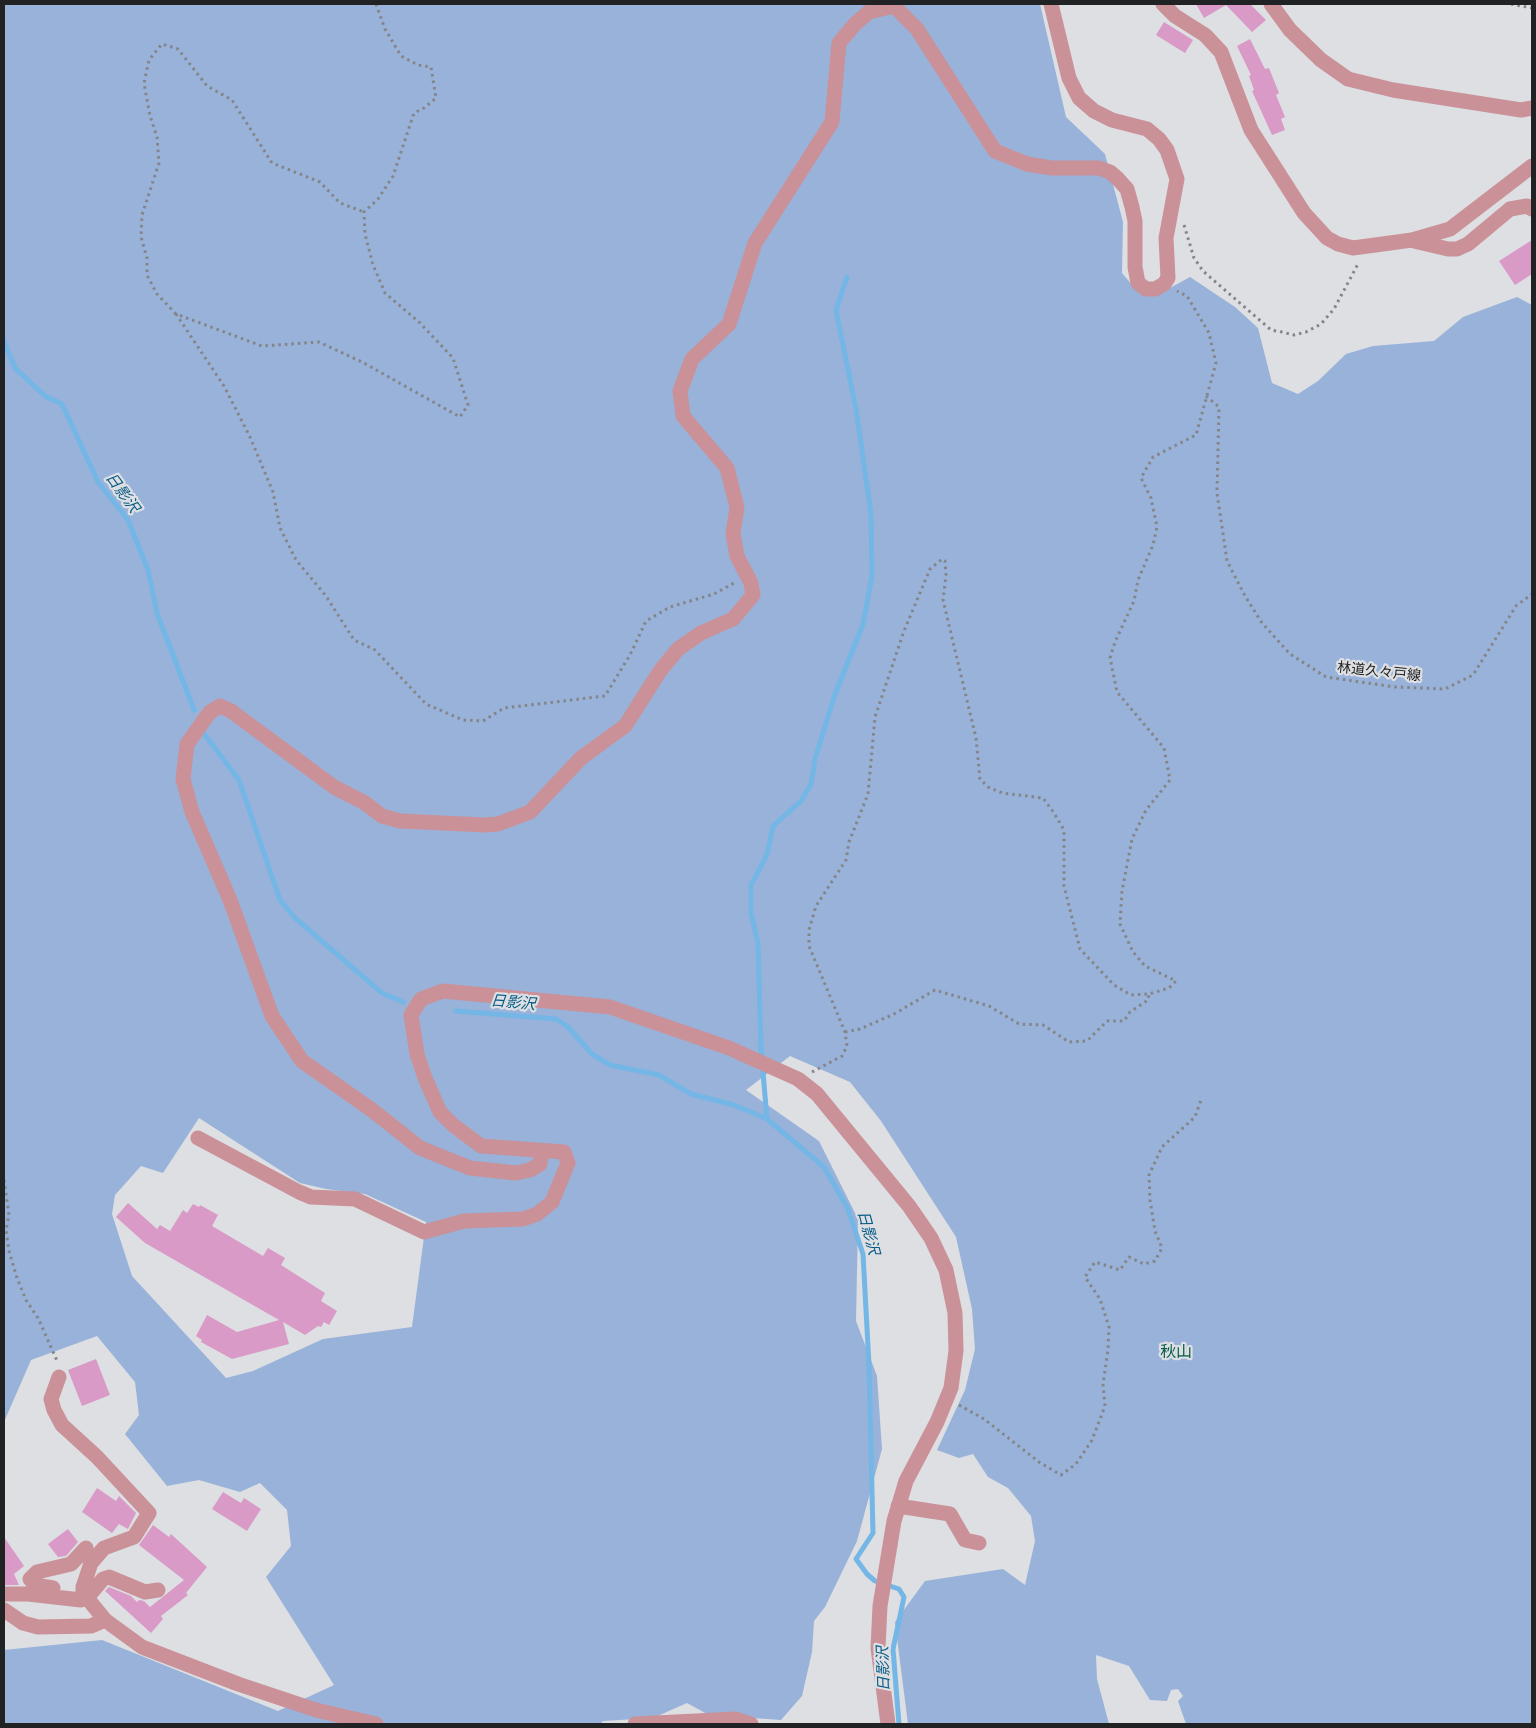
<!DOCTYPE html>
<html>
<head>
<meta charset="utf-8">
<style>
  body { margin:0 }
  #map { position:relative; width:1536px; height:1728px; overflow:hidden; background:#dddfe2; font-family:Karla,sans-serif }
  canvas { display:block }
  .frame { position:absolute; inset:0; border:5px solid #212223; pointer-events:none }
</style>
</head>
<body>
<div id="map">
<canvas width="1536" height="1728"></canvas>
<div class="frame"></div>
</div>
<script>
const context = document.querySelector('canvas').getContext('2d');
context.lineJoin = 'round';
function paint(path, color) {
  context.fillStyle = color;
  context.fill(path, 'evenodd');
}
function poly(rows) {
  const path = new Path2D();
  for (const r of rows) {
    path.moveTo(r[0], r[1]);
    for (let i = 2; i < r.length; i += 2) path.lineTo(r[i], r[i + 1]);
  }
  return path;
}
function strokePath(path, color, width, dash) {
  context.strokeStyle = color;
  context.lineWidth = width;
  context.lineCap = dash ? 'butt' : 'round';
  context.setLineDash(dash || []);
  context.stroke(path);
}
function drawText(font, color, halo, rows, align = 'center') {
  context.font = font + ' Karla,"Noto Sans JP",sans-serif';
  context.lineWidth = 4.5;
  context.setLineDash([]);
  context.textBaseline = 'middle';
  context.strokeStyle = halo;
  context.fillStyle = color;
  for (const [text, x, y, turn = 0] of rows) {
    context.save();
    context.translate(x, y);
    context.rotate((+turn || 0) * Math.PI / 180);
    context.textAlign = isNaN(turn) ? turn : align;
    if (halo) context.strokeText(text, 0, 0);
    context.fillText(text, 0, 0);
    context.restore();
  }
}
paint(poly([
  [4,4,1040,4,1066,117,1105,154,1123,222,1122,273,1138,292,1161,293,1190,277,1235,307,1258,328,1272,383,1298,394,1318,381,1346,354,1373,346,1434,341,1463,317,1517,297,1532,305,1532,1724,1186,1724,1178,1701,1183,1696,1178,1689,1171,1690,1167,1701,1150,1700,1129,1666,1096,1655,1097,1679,1109,1724,908,1724,895,1622,925,1581,1003,1569,1025,1585,1035,1541,1031,1516,1008,1488,988,1477,973,1454,959,1458,937,1450,965,1390,975,1349,972,1309,956,1237,881,1121,850,1082,790,1056,746,1090,819,1141,858,1219,856,1321,877,1376,882,1449,857,1541,825,1607,814,1621,812,1652,802,1696,781,1720,709,1715,687,1703,653,1718,603,1721,600,1724,4,1724,4,1650,102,1640,278,1711,334,1685,266,1577,291,1546,287,1510,260,1483,240,1492,199,1480,167,1486,125,1434,139,1415,135,1382,97,1336,31,1360,4,1422],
  [199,1118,300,1183,326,1189,365,1194,426,1222,412,1327,323,1339,253,1371,226,1378,132,1276,112,1214,115,1195,141,1166,163,1173]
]), '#98b2da');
strokePath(poly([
  [4,341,15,368,45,396,62,404,98,482,128,520,148,570,157,613,194,710],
  [205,735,239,780,280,900,295,918,382,993,403,1002],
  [456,1011,556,1019,567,1026,592,1054,610,1065,659,1075,691,1094,734,1105,767,1119,824,1167,848,1209,863,1254,869,1365,873,1533,856,1559,867,1574,875,1581,899,1589,904,1597,893,1649,899,1724],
  [767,1119,761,1049,758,943,751,913,751,885,767,855,773,826,801,801,811,784,815,759,835,694,863,624,872,576,871,514,856,409,836,310,847,277]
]), '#74b6e5', 5);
paint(poly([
  [1196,4,1250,4,1266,20,1252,32,1226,5,1204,18],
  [1164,22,1193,40,1185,53,1156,35],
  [1250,39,1265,69,1269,68,1279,93,1276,95,1285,117,1281,119,1285,130,1272,135,1252,91,1254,90,1249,76,1251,75,1237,46],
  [1532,240,1532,274,1515,285,1499,261],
  [128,1203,157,1229,160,1225,170,1231,183,1210,187,1213,193,1204,199,1207,200,1205,218,1215,212,1226,263,1256,268,1248,285,1258,281,1265,325,1293,321,1301,337,1311,329,1325,324,1322,321,1327,318,1326,305,1335,283,1322,289,1344,232,1359,201,1342,202,1340,196,1336,207,1315,237,1332,279,1320,145,1243,116,1217],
  [96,1359,110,1395,82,1406,68,1370],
  [97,1488,116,1501,119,1496,136,1513,128,1529,119,1524,112,1533,82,1512],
  [223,1492,241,1503,244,1498,261,1509,247,1531,212,1509],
  [153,1525,169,1537,171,1534,207,1567,186,1593,188,1595,161,1616,163,1619,151,1633,105,1591,109,1587,131,1596,137,1602,139,1600,144,1601,150,1607,184,1580,139,1545],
  [68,1529,78,1542,66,1556,58,1557,48,1544],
  [4,1537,24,1566,14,1574,19,1585,4,1585]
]), '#d99ac7');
strokePath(poly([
  [376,4,385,29,401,56,418,65,431,67,436,98,424,108,414,113,393,176,378,199,364,212,365,234,373,265,385,293,420,323,453,358,468,405,460,417,362,362,319,342,262,346,176,314,224,386,250,437,273,492,280,528,296,560,326,596,354,640,375,650,426,704,463,720,483,721,504,708,605,696,630,655,646,621,670,607,714,594,734,583],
  [1511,4,1532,8],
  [1184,225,1194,258,1203,271,1271,330,1282,332,1294,335,1306,332,1321,324,1334,309,1359,262],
  [176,314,157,294,147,275,147,258,141,237,142,215,159,163,157,137,150,116,144,83,149,60,162,44,178,49,207,86,232,100,272,163,320,182,340,203,364,212],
  [1206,396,1219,407,1217,493,1227,561,1245,596,1262,623,1290,654,1326,677,1395,687,1445,689,1473,675,1516,606,1532,594],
  [845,1032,860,1029,894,1014,935,990,989,1006,1019,1024,1043,1025,1069,1042,1087,1041,1107,1021,1124,1021,1130,1012,1148,1000,1149,994],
  [812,1072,842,1056,847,1046,845,1032,809,946,809,930,816,906,846,860,849,842,868,794,875,717,904,631,930,569,942,559,945,561,946,575,943,600,976,738,980,779,988,787,1002,793,1043,798,1054,813,1064,830,1064,886,1080,949,1114,985,1131,995,1149,994,1169,988,1176,981,1145,966,1133,952,1120,924,1122,891,1132,839,1146,810,1170,780,1164,748,1117,692,1110,658,1115,642,1134,601,1138,580,1153,545,1157,527,1151,498,1141,478,1153,457,1196,435,1216,363,1209,333,1187,296,1177,291],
  [4,1180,9,1215,6,1230,9,1251,17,1278,26,1300,38,1318,58,1363],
  [959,1405,984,1419,1039,1462,1061,1475,1076,1464,1092,1440,1105,1406,1103,1384,1108,1350,1109,1327,1100,1299,1085,1277,1095,1262,1120,1270,1129,1257,1144,1264,1155,1261,1162,1248,1155,1231,1150,1200,1149,1175,1162,1147,1195,1117,1201,1100]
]), '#848587', 3, [2.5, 4]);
strokePath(poly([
  [1163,4,1175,16,1205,35,1221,52,1251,130,1304,213,1327,238,1338,244,1353,248,1412,240,1450,229,1532,166],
  [1271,4,1290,30,1321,60,1348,79,1393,90,1521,110,1532,108],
  [1414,241,1448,249,1457,249,1468,244,1510,209,1527,206,1532,209],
  [198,1138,299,1192,311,1197,355,1199,424,1232,464,1221,523,1219,537,1214,552,1202,568,1163,564,1152,481,1146,453,1125,440,1112,425,1078,417,1054,411,1015,421,999,443,991,610,1007,729,1048,798,1079,817,1094,909,1206,931,1238,946,1270,955,1313,956,1351,951,1388,937,1422,906,1481,894,1521,880,1606,878,1648,888,1724],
  [541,1152,540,1164,530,1170,516,1173,470,1168,420,1148,372,1110,302,1061,272,1016,230,900,192,812,183,779,187,744,210,712,220,706,231,711,334,787,365,803,382,816,400,821,485,825,498,824,530,812,581,758,625,726,660,671,678,649,701,633,733,619,753,595,751,583,737,556,733,534,737,507,727,468,683,416,680,391,692,359,729,324,755,243,832,122,839,43,855,24,869,12,894,6,917,29,995,151,1027,164,1052,168,1099,168,1110,172,1118,179,1127,189,1132,207,1135,221,1135,267,1138,283,1146,289,1155,289,1164,284,1168,278,1166,238,1177,179,1167,150,1159,139,1147,129,1112,120,1094,111,1079,98,1069,78,1051,4],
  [59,1377,51,1399,54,1410,62,1425,97,1457,149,1513,134,1537,104,1548,91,1563,83,1587,83,1593,105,1620,142,1647,238,1684,316,1710,376,1724],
  [898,1506,950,1514,965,1540,979,1543],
  [53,1588,35,1585,30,1579,37,1572,71,1564,86,1548],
  [4,1594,28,1594,81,1600,87,1598,103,1579,109,1577,145,1592,158,1590],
  [4,1610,23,1623,38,1627,91,1626,105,1620],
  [635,1724,736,1719,751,1724]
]), '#ca9199', 15);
drawText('14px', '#212223', '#dddfe2', [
  ["林道久々戸線",1379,672,6]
]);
drawText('italic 15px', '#055a86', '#dddfe2', [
  ["日影沢",122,493,54],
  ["日影沢",513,1003,5],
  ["日影沢",868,1233,75],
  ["日影沢",884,1669,-92]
]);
drawText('16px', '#075c48', '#dddfe2', [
  ["秋山",1176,1352]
]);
</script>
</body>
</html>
